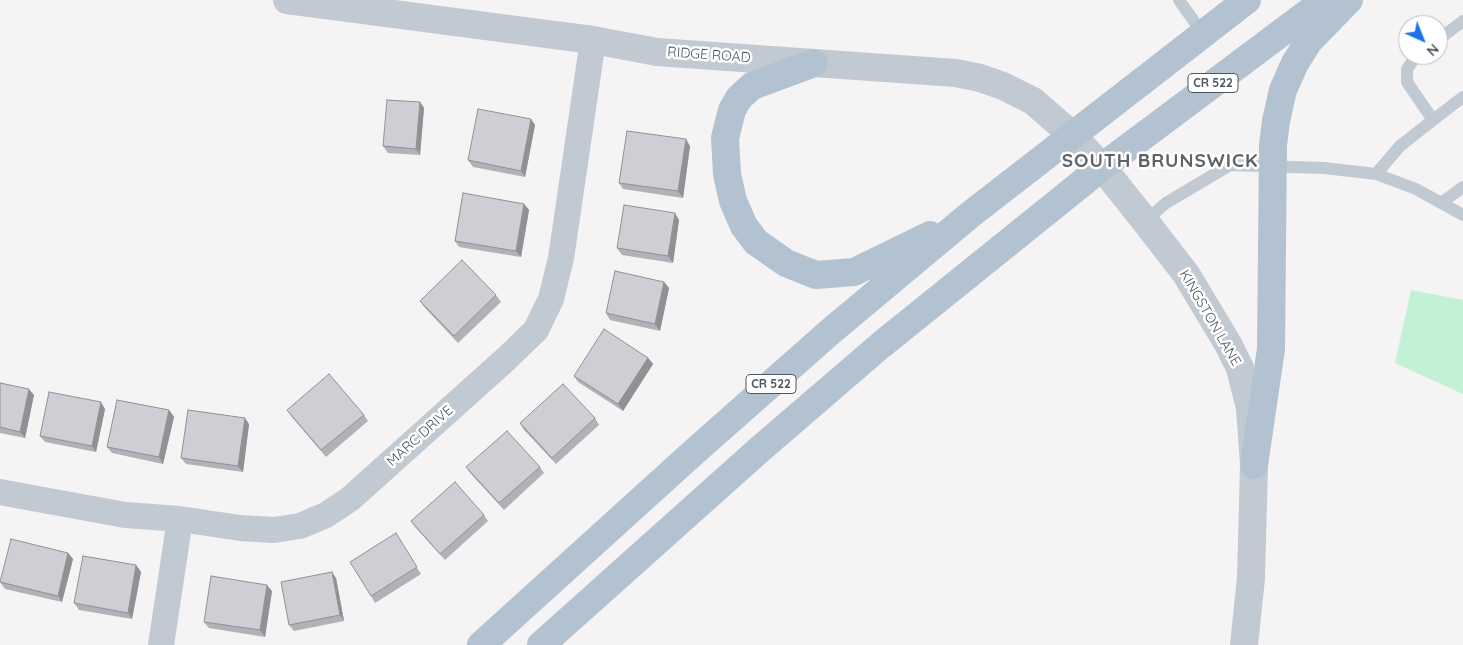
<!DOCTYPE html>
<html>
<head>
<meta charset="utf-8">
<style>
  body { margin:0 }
  #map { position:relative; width:1463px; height:645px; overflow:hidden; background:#f5f3f3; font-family:Quicksand,sans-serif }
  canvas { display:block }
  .north { position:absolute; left:1398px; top:15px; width:50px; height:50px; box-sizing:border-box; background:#fff; border:1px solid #b7bbc0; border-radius:50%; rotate:136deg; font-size:14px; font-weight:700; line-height:20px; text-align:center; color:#4a5661 }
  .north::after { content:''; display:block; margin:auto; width:18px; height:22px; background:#1a73e8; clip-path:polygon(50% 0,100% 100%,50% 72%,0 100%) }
</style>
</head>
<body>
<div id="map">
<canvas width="1463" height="645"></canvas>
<div class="north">N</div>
</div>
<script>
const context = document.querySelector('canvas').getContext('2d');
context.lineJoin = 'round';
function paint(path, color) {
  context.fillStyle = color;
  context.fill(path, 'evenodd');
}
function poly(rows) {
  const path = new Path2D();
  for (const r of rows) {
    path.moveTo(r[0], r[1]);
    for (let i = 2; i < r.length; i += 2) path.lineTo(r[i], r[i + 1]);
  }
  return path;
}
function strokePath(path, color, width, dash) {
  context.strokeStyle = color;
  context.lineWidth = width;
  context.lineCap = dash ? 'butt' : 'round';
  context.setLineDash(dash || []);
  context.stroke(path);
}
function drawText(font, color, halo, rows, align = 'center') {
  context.font = font + ' Quicksand,sans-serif';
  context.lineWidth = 5;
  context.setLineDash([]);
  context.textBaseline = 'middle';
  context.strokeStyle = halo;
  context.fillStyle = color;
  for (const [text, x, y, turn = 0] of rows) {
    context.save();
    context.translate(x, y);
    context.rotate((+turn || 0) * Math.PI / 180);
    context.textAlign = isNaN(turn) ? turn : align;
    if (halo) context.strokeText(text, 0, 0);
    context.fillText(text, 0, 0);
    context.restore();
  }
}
paint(poly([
  [1411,290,1463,300,1463,394,1395,363]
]), '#c3f1d5');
strokePath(poly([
  [1179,0,1203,34],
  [1438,40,1463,21],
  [1433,120,1463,97],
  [1376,174,1416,189,1463,215],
  [1441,203,1463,187],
  [1145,221,1166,203,1230,165,1324,168,1376,174,1400,146,1433,120,1407,82,1407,69,1417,55]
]), '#c1cad2', 12);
strokePath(poly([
  [0,492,125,515,180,519,240,528,274,530,300,526,326,515,350,499,506,359,536,330,551,299,561,258,593,40],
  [161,645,180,519]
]), '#c1cad2', 26);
strokePath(poly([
  [287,0,593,40,657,52,956,73,980,78,1003,86,1033,101,1072,135,1102,167,1145,221,1186,274,1228,344,1240,368,1250,408,1254,465,1251,578,1244,645]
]), '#c1cad2', 28);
strokePath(poly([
  [814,63,752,86,739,98,732,110,725,138,727,174,733,201,744,226,756,242,786,263,816,275,854,272,930,235],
  [1254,465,1271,349,1273,145,1276,121,1283,90,1295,63,1309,41,1349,0],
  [481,645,694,452,831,331,971,214,1247,0],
  [541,645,759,450,881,345,1102,167,1325,0]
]), '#b3c2d1', 28);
paint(poly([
  [420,102,424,108,420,155,388,153,383,146],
  [531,119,535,125,525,177,473,167,468,160],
  [690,146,683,198,623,189,619,183],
  [524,204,529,210,521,257,459,247,455,241],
  [679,220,673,263,622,255,617,248],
  [664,282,669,288,660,331,610,320,606,313],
  [496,295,501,302,458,343,425,308,420,301],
  [648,358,653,364,623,411,578,382,574,376],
  [0,383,34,395,25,438,0,433],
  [105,409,96,452,45,442,40,436],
  [169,410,174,417,163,464,112,453,107,447],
  [287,410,364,415,368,421,326,457,291,416],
  [595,418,599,425,556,464,524,430,520,423],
  [249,424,243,472,186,464,181,458],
  [466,467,540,467,544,473,504,510,471,474],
  [484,515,488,521,445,560,415,527,411,521],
  [396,533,421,574,375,603,371,596],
  [68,553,73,559,62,602,5,589,0,582],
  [136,565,141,572,132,619,79,610,74,603],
  [336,578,344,621,294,631,289,625],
  [272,591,265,637,209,628,204,622]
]), '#b0b2b7');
paint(poly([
  [420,102,424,108,420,155,416,149],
  [531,119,535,125,525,177,521,171],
  [686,139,690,146,683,198,678,191],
  [524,204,529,210,521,257,516,251],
  [675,213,679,220,673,263,668,256],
  [664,282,669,288,660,331,655,324],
  [648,358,653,364,623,411,618,404],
  [29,389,34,395,25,438,20,432],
  [101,402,105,409,96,452,92,446],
  [169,410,174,417,163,464,159,457],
  [245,418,249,424,243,472,238,466],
  [68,553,73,559,62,602,58,596],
  [136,565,141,572,132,619,128,613],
  [332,572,336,578,344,621,340,615],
  [267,585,272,591,265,637,260,630]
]), '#909195');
const building = poly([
  [387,100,420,102,416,149,383,146,387,100],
  [478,109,531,119,521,171,468,160,478,109],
  [627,131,686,139,678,191,619,183,627,131],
  [463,193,524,204,516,251,455,241,463,193],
  [624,205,675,213,668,256,617,248,624,205],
  [462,260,496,295,454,336,420,301,462,260],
  [615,271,664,282,655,324,606,313,615,271],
  [604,329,648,358,618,404,574,376,604,329],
  [329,374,364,415,321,450,287,410,329,374],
  [0,383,29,389,20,432,0,427,0,383],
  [563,384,595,418,552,458,520,423,563,384],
  [49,392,101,402,92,446,40,436,49,392],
  [117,400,169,410,159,457,107,447,117,400],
  [188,410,245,418,238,466,181,458,188,410],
  [507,431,540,467,499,503,466,467,507,431],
  [455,482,484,515,440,554,411,521,455,482],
  [396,533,417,567,371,596,350,562,396,533],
  [11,539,68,553,58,596,0,582,11,539],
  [83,556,136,565,128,613,74,603,83,556],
  [332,572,340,615,289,625,281,582,332,572],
  [211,576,267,585,260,630,204,622,211,576]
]);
paint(building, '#cdcfd5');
strokePath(building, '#909195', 1);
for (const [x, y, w] of [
  [1213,83,50],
  [771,384,50]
]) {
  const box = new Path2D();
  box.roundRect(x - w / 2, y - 9.5, w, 19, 4);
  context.fillStyle = '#fff';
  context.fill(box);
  strokePath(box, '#4a5661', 1);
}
drawText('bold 12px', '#4a5661', null, [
  ["CR 522",1213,83],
  ["CR 522",771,384]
]);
drawText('14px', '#4a5661', '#fff', [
  ["RIDGE ROAD",709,55,4],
  ["KINGSTON LANE",1210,318,60],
  ["MARC DRIVE",420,436,-42]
]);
context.letterSpacing = '1px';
drawText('bold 19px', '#5f6368', '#fff', [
  ["SOUTH BRUNSWICK",1160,161]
]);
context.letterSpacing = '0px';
</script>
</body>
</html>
